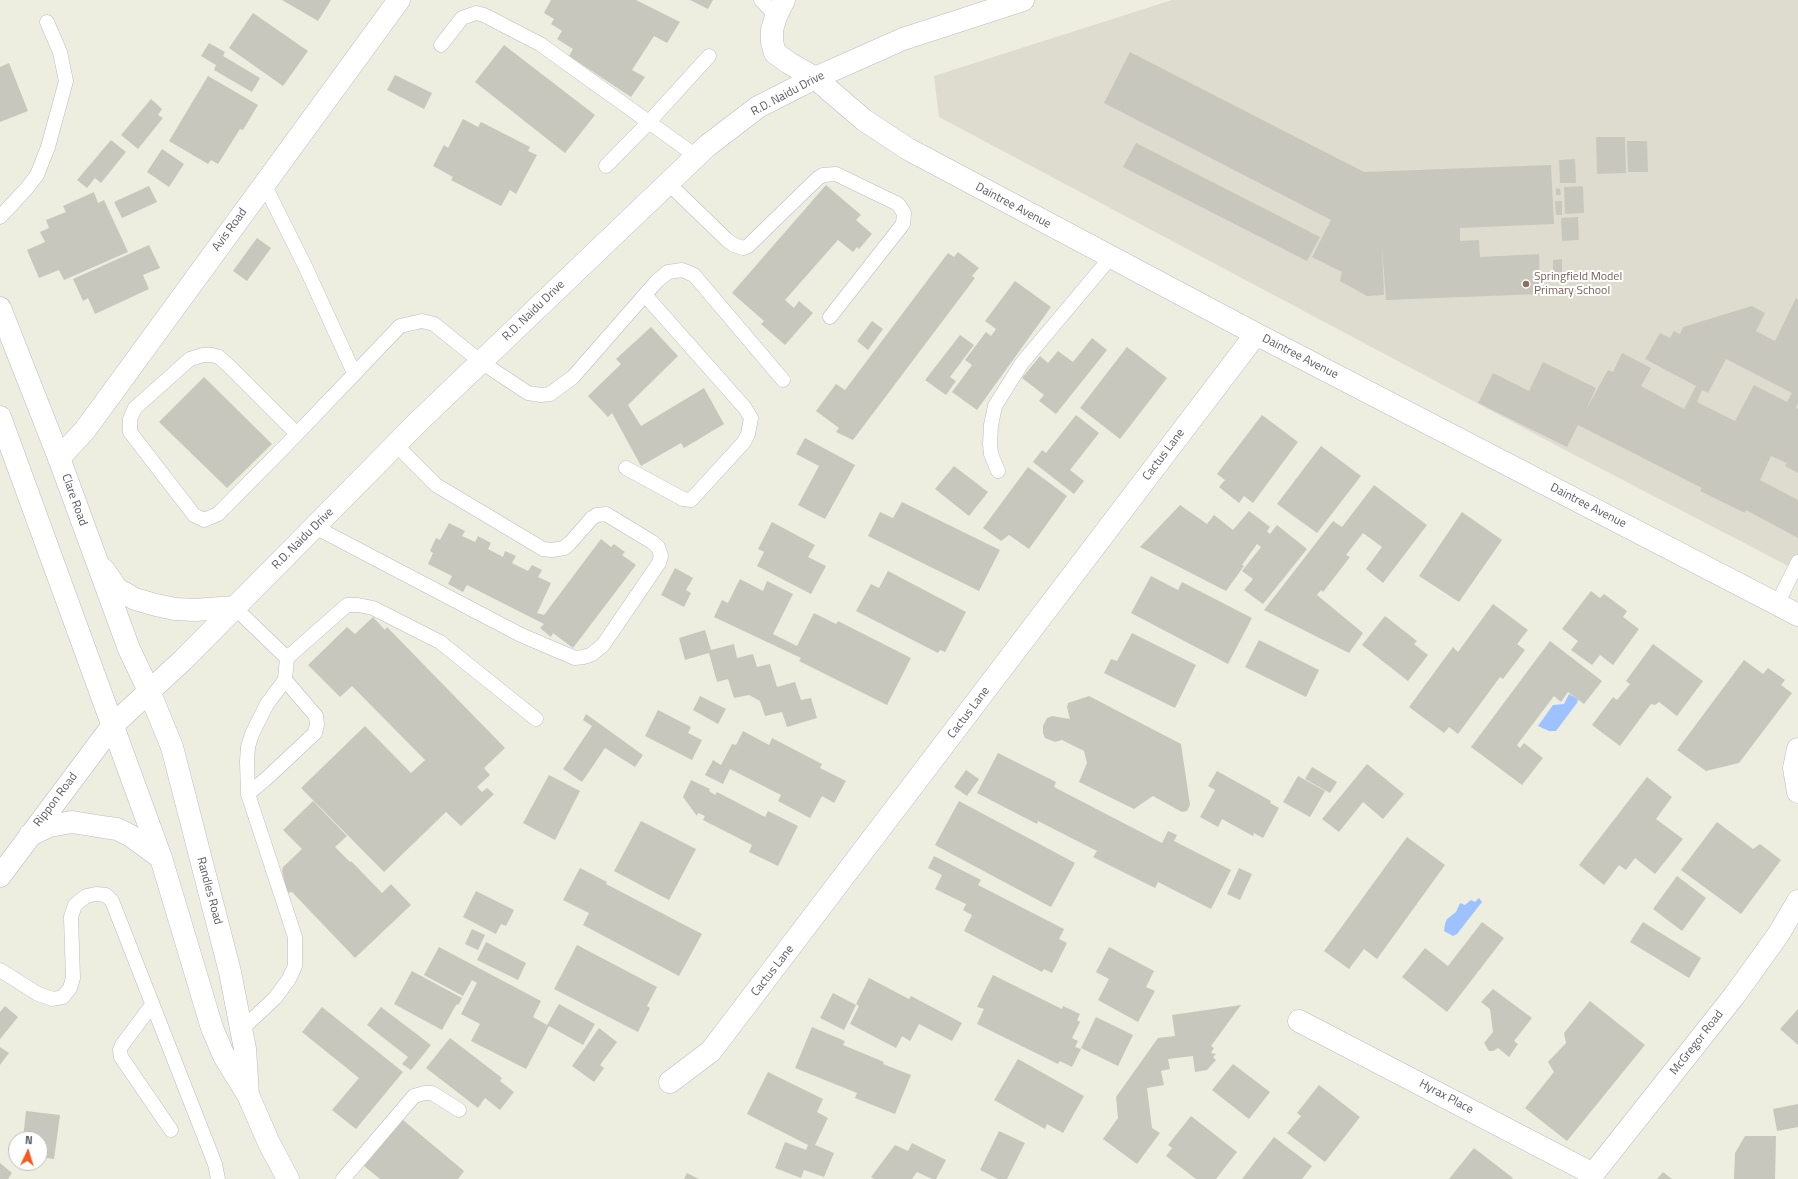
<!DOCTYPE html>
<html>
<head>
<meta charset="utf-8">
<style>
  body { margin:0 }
  #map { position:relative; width:1798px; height:1179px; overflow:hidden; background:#edede0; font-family:"Titillium Web",sans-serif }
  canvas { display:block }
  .north { position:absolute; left:8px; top:1131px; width:40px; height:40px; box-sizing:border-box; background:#fff; border:1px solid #bdbdc0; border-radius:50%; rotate:4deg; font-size:11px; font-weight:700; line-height:16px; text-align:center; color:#595b62 }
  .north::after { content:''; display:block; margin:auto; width:14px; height:18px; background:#f15b22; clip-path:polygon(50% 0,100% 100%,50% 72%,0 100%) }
</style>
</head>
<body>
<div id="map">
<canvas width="1798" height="1179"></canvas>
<div class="north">N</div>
</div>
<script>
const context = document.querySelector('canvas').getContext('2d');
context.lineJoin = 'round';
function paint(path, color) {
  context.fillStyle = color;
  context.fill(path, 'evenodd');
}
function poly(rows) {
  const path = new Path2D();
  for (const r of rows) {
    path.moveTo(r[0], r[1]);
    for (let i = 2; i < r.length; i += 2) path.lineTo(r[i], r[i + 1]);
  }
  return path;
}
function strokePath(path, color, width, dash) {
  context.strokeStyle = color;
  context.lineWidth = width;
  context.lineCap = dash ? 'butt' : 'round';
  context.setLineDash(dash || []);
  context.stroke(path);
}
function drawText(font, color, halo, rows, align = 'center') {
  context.font = font + ' "Titillium Web",sans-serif';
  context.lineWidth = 4;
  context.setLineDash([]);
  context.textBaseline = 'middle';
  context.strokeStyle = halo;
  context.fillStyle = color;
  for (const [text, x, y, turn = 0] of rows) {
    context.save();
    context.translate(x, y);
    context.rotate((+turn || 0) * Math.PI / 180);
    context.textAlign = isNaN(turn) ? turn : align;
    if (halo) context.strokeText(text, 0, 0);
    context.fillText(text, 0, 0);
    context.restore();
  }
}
paint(poly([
  [1172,0,1798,0,1798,571,1567,451,939,117,934,76]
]), '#dddccf');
paint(poly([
  [1569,694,1578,699,1577,703,1556,731,1549,731,1538,726,1553,705,1564,704],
  [1479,898,1482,902,1457,934,1453,936,1444,931,1445,924,1447,919,1456,912,1460,903,1465,905,1471,900,1475,902]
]), '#9ec2ff');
paint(poly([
  [282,0,331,0,318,21],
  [551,0,636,0,680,22,667,43,654,36,632,70,645,77,631,97,569,56,573,49,557,39,562,31,551,24,554,19,544,13],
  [690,0,713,0,708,9],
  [253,13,308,51,283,86,229,48],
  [209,43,225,52,223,56,260,78,252,92,214,70,216,65,201,56],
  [504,45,595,115,565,153,475,82],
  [1130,52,1364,172,1551,165,1554,224,1460,228,1460,241,1479,240,1480,257,1539,254,1540,294,1386,300,1382,248,1384,295,1367,296,1340,281,1342,272,1312,257,1331,220,1104,103],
  [9,63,28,111,0,122,0,67],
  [395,75,432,93,424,109,387,90],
  [208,76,258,105,243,130,240,129,218,164,211,160,208,164,169,141],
  [151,99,162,109,158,115,163,118,138,149,121,135],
  [463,119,478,127,481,122,530,147,528,151,537,155,516,194,510,190,501,206,451,180,453,177,433,166,444,145,448,148],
  [1596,137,1625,137,1626,173,1597,174],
  [111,140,126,152,101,183,95,178,87,188,77,180],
  [1627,141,1647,141,1648,172,1628,172],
  [1136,143,1320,237,1307,261,1123,167],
  [162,149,184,164,169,187,147,172],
  [1575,159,1576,183,1560,183,1559,160],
  [826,185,861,215,856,220,872,234,859,249,857,247,853,252,838,240,785,300,794,308,799,301,813,313,785,345,761,324,764,321,732,293],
  [149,186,157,202,122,218,114,202],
  [1583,186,1584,213,1565,214,1564,187],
  [1556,188,1560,189,1561,195,1556,195],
  [94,192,98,203,104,200,128,252,64,280,59,270,39,278,27,250,45,242,40,232,49,228,46,220,66,212,63,206],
  [1555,201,1562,201,1562,215,1556,215],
  [1578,217,1579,240,1562,241,1561,218],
  [257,238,271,248,247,281,233,271],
  [149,245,160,268,143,275,149,289,95,314,88,298,83,301,73,279],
  [958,252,979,268,972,276,975,278,853,440,836,432,839,428,816,411,836,384,845,390,948,253,954,257],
  [1562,259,1562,273,1553,273,1553,260],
  [1015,281,1051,307,977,410,952,392,972,365,965,360,986,332,991,336,996,329,985,321],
  [1796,298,1798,300,1798,403,1796,408,1798,409,1798,473,1785,466,1787,463,1771,456,1760,480,1798,500,1798,538,1746,510,1745,513,1700,491,1702,488,1578,425,1567,447,1478,403,1493,373,1529,391,1543,362,1596,388,1586,410,1608,370,1613,372,1622,353,1651,368,1641,386,1684,409,1696,386,1645,359,1660,333,1670,338,1674,331,1680,334,1683,327,1752,306,1765,313,1756,331,1775,341],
  [1726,359,1792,393,1787,402,1754,385,1735,421,1697,402,1702,390,1708,393],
  [872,321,883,329,868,350,857,341],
  [651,327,678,356,628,405,641,426,704,388,724,424,684,448,681,443,641,466,612,413,608,417,588,396,621,364,616,359],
  [960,335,974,345,950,377,956,381,946,395,925,380],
  [1092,338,1107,350,1056,414,1039,401,1044,395,1022,378,1040,356,1048,363,1058,351,1073,362],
  [1127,347,1167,378,1120,439,1080,408],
  [204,377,272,444,227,488,159,422],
  [1076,415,1099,433,1070,470,1084,481,1074,494,1033,462,1042,450,1046,453],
  [1262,415,1298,442,1253,503,1244,496,1239,503,1219,487,1225,480,1217,474],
  [805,438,855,465,825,519,798,505,819,466,796,454],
  [1321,446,1361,476,1317,533,1277,504],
  [954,466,988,492,969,516,935,489],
  [1028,467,1067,496,1029,549,1009,535,1001,541,983,528],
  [1374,485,1427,525,1383,583,1366,569,1382,547,1363,533,1346,555,1350,557,1323,592,1321,590,1317,595,1363,633,1349,653,1264,610,1333,521,1342,527],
  [902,502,1000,550,979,591,868,536,880,512,893,518],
  [1180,505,1207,524,1214,515,1233,530,1249,511,1270,527,1267,531,1270,534,1277,525,1307,549,1263,604,1244,590,1253,579,1242,571,1261,547,1257,544,1242,565,1244,566,1226,591,1140,547],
  [1462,512,1502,540,1459,602,1419,576],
  [772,522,815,545,808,557,826,566,811,594,757,566,764,552,758,549],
  [449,523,465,531,462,536,475,542,478,536,491,543,488,549,503,557,505,551,516,556,512,563,528,571,532,565,542,570,538,577,551,583,537,613,544,615,601,539,611,547,614,544,625,552,622,555,636,565,573,648,553,633,551,637,540,628,544,624,467,585,463,592,448,584,452,576,428,564,433,553,430,551,436,538,440,540],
  [675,568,693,578,686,590,691,593,684,607,661,595],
  [888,571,966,612,945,652,940,650,938,653,856,611,871,584,879,588],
  [1151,576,1178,590,1182,582,1252,618,1228,664,1131,613],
  [740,579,763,591,767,581,793,594,773,634,797,646,814,613,836,624,838,621,911,658,887,705,799,661,801,658,714,617,722,600,728,603],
  [1591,591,1600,598,1604,594,1627,611,1623,617,1639,629,1613,665,1600,655,1592,665,1571,650,1578,641,1562,629],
  [1493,604,1528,630,1517,644,1525,650,1503,679,1500,677,1458,734,1449,727,1444,733,1409,707,1453,647,1458,652],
  [1385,616,1417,641,1414,644,1428,655,1408,681,1362,645],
  [373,617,385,630,387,627,505,748,484,768,490,775,477,787,482,792,487,788,494,794,461,826,446,812,384,872,301,788,365,726,411,773,425,760,352,686,340,697,308,665,347,627,355,634],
  [705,630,711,650,734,644,737,658,753,654,757,667,770,664,777,687,795,682,801,700,811,698,817,718,787,727,782,712,765,716,760,701,749,695,734,698,728,679,717,682,709,653,685,660,679,638],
  [1132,633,1196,665,1175,708,1104,673,1111,659,1117,661],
  [1259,640,1319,670,1306,697,1245,667],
  [1550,641,1602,681,1584,704,1568,692,1561,702,1554,696,1517,745,1520,748,1524,743,1543,758,1522,785,1471,747],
  [1653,644,1703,681,1677,716,1659,702,1655,705,1651,704,1620,746,1592,725,1613,697,1617,700,1630,684,1626,681],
  [1744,660,1763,674,1768,668,1785,680,1781,685,1792,693,1739,763,1706,771,1677,750],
  [700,696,726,709,718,724,693,710],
  [1089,696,1181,744,1190,805,1187,811,1182,812,1153,796,1134,809,1079,782,1087,763,1084,751,1062,740,1055,742,1045,738,1043,733,1043,726,1047,718,1052,716,1070,719,1067,707,1068,703],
  [658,710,691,727,688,733,702,740,692,760,645,736],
  [586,714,643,755,635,767,605,748,582,782,563,769,592,726,583,720],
  [743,731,769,745,772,738,822,764,820,768,846,781,834,803,822,796,810,818,778,801,781,795,730,769,723,784,705,775,713,760,721,765,732,744,736,745],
  [998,753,1056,782,1054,787,1162,843,1168,831,1177,835,1174,841,1231,870,1211,909,1158,882,1155,888,1093,857,1097,851,1038,821,1037,824,977,793],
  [1367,764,1404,794,1383,819,1363,802,1339,832,1322,819],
  [1312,767,1337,782,1330,793,1305,779],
  [966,770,979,779,967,796,954,787],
  [1217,771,1271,801,1270,803,1279,808,1263,838,1254,833,1253,836,1222,819,1218,827,1200,817,1215,790,1208,786],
  [549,775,580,791,555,840,523,823],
  [1298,776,1325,791,1310,817,1283,802],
  [1647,777,1672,797,1656,819,1683,839,1655,874,1635,858,1626,870,1619,865,1604,885,1579,865],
  [691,780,710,789,709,791,715,795,717,792,765,817,768,811,798,826,778,866,749,852,752,845,703,820,705,816,698,813,697,816,683,797],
  [313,801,347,836,335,847,350,862,351,861,382,893,391,884,411,905,355,958,292,892,287,893,282,871,283,867,302,849,283,830],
  [959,801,1075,863,1051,907,935,845],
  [641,821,696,849,669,900,614,871],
  [1717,822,1753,849,1760,844,1781,860,1741,914,1681,870],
  [1407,837,1445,865,1377,959,1364,949,1349,969,1324,951],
  [934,856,981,880,978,885,1064,929,1059,939,1067,943,1052,973,1044,969,1042,972,964,931,972,915,963,910,966,904,935,889,942,875,928,868],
  [580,868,607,882,606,884,702,934,679,976,583,925,589,913,563,900],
  [1239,868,1252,874,1240,900,1227,894],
  [1677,876,1706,898,1682,931,1653,909],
  [476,891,514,910,506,926,501,924,496,934,463,917],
  [1482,922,1504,938,1447,1012,1402,977,1425,948,1448,966],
  [1643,922,1701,958,1689,978,1630,942],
  [472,929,485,935,478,950,465,944],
  [486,942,526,963,518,980,477,960],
  [577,945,657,987,647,1006,650,1008,638,1032,554,989],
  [439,947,541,1001,533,1017,547,1025,559,1004,595,1024,583,1045,549,1026,526,1069,471,1041,480,1024,461,1014,477,983,472,980,463,996,424,975],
  [1109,947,1154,971,1146,987,1155,991,1138,1022,1098,1000,1109,979,1096,972],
  [412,971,462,998,459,1004,456,1005,442,1030,394,1004],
  [993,975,1062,1009,1063,1006,1080,1014,1077,1020,1080,1022,1072,1038,1078,1041,1075,1047,1081,1049,1072,1067,1060,1061,1058,1064,977,1024,984,1009,977,1007],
  [869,978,909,999,911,996,962,1023,952,1041,919,1024,910,1041,902,1036,896,1048,850,1024,859,1006,856,1004],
  [1493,989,1532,1018,1514,1041,1518,1044,1509,1057,1498,1048,1493,1051,1489,1051,1484,1043,1493,1032,1490,1009,1481,1002],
  [833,993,856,1005,844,1030,820,1018],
  [1590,1001,1645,1045,1567,1141,1525,1108,1554,1072,1548,1062,1566,1043,1564,1033],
  [1241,1005,1211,1046,1214,1048,1211,1053,1216,1054,1213,1057,1216,1060,1207,1070,1195,1072,1193,1056,1168,1059,1170,1069,1161,1071,1164,1085,1147,1088,1152,1128,1160,1133,1137,1164,1103,1139,1118,1118,1116,1097,1158,1038,1175,1036,1172,1015],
  [5,1006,18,1017,0,1039,0,1012],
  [322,1007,403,1072,356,1129,332,1110,359,1078,302,1032],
  [381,1007,431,1045,411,1070,402,1064,408,1057,367,1025],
  [1798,1009,1798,1045,1780,1029],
  [1096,1017,1133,1035,1118,1066,1081,1048],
  [812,1027,845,1041,843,1045,884,1062,883,1064,911,1075,895,1114,855,1098,857,1093,795,1068],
  [599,1028,617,1042,600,1065,604,1068,594,1082,572,1066],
  [450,1038,502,1078,500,1081,514,1092,500,1110,485,1098,478,1108,426,1068],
  [0,1047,9,1053,0,1065],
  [1018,1059,1084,1096,1063,1133,1047,1124,1045,1129,994,1100],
  [1233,1064,1270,1092,1249,1119,1212,1090],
  [768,1072,823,1099,817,1112,828,1118,815,1145,834,1153,824,1177,804,1170,801,1178,775,1168,785,1142,806,1150,808,1145,747,1114],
  [1319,1085,1360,1117,1325,1162,1287,1133,1301,1116,1297,1113],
  [1798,1104,1798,1127,1777,1131,1773,1109],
  [26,1111,60,1115,54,1159,40,1157,40,1139,23,1139],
  [1191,1116,1237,1152,1216,1179,1196,1179,1166,1156,1172,1148,1168,1145],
  [403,1120,464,1171,458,1179,380,1179,364,1166],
  [999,1131,1025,1143,1007,1179,998,1179,980,1170],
  [1745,1136,1776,1136,1775,1179,1734,1179,1735,1153],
  [1274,1137,1312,1166,1302,1179,1242,1179],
  [912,1143,946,1160,936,1179,932,1179,917,1172,912,1179,874,1179,871,1177,895,1145,908,1151],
  [1474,1148,1513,1178,1512,1179,1449,1179],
  [0,1163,12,1173,8,1179,0,1179],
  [1663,1172,1672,1179,1657,1179],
  [687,1173,699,1179,684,1179]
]), '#c8c7bd');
const service = poly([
  [761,0,776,16],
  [441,45,462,18,476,13,484,15,540,44,696,156],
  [606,166,649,122,709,56],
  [668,183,727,240,734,245,743,248,748,246,818,178,823,175,836,174,898,204,904,213,903,224,830,317],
  [264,184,305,266,354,373],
  [0,217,27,188,37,175,48,147,66,81,60,52,47,22],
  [297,434,228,365,219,357,212,355,203,355,190,359,135,408,130,419,130,432,194,515,204,520,218,514,297,434,400,326,422,321,434,324,481,362,528,393,541,395,550,394,573,377,657,281,668,272,682,270,694,275,783,380],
  [626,468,683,499,691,500,744,442,748,434,751,418,745,408,645,295],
  [998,471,991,454,990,444,991,425,995,406,1022,363,1111,257],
  [315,527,521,635,575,658,584,657,592,654,603,645,659,563,661,556,658,547,652,542,606,514,597,515,592,518,570,543,564,548,552,550,543,549,436,485,396,445],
  [1777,604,1798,562],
  [234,607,287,658],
  [248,794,267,778,315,733,317,725,316,716,285,680],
  [0,970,38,994,53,999,63,997,70,988,73,978,71,917,75,905,86,896,96,894,106,895,112,901,215,1164,218,1179],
  [152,1005,122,1045,120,1050,121,1057,171,1130],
  [242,1029,275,998,289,979,295,966,295,937,248,794,247,761,248,747,252,734,267,704,285,680,287,658,347,605,358,605,373,608,440,642,536,719],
  [343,1179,414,1096,425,1093,432,1093,459,1110]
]);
const minor = poly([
  [784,0,776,16,772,30,772,42,775,53,789,63,815,78,864,120,908,149,1256,334,1798,615],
  [59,458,85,430,399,0],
  [1798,749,1794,768,1798,792],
  [1299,1021,1593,1174],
  [670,1082,711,1051,1256,334],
  [1589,1179,1734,996,1778,935,1798,901]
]);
const tertiary = poly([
  [0,308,59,458,129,649,149,691,172,747,230,972,245,1049,248,1095],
  [0,417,161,858,212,1028,224,1056,248,1095,269,1143,288,1179],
  [104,570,117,589,135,599,156,605,175,609,195,610,234,607],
  [30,835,49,826,72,822,103,827,117,829,131,836,161,858],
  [0,876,113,725,183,660,418,422,707,146,758,107,815,78,903,39,1023,0]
]);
strokePath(service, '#bbbcc3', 15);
strokePath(minor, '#bbbcc3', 23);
strokePath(tertiary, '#bbbcc3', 23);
strokePath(service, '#fff', 14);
strokePath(minor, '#fff', 22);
strokePath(tertiary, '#fff', 22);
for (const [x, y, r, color] of [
  [1526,284,4,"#8d6e63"]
]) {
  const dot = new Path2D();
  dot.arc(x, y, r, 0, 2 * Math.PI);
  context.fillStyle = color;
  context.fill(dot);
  strokePath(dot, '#fff', 1.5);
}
drawText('12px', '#595b62', '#fff', [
  ["R.D. Naidu Drive",788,94,-28],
  ["Daintree Avenue",1013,206,28],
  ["Avis Road",230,230,-54],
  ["R.D. Naidu Drive",534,311,-44],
  ["Daintree Avenue",1300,357,27],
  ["Cactus Lane",1164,455,-53],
  ["Clare Road",74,500,70],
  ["Daintree Avenue",1588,506,27],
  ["R.D. Naidu Drive",303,539,-45],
  ["Cactus Lane",969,713,-53],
  ["Rippon Road",56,800,-53],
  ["Randles Road",209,891,75],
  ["Cactus Lane",773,971,-52],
  ["McGregor Road",1697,1043,-52],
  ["Hyrax Place",1446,1097,28]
]);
drawText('12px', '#785e54', '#fff', [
  ["Springfield Model",1534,277],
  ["Primary School",1534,291]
], 'left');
</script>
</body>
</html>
